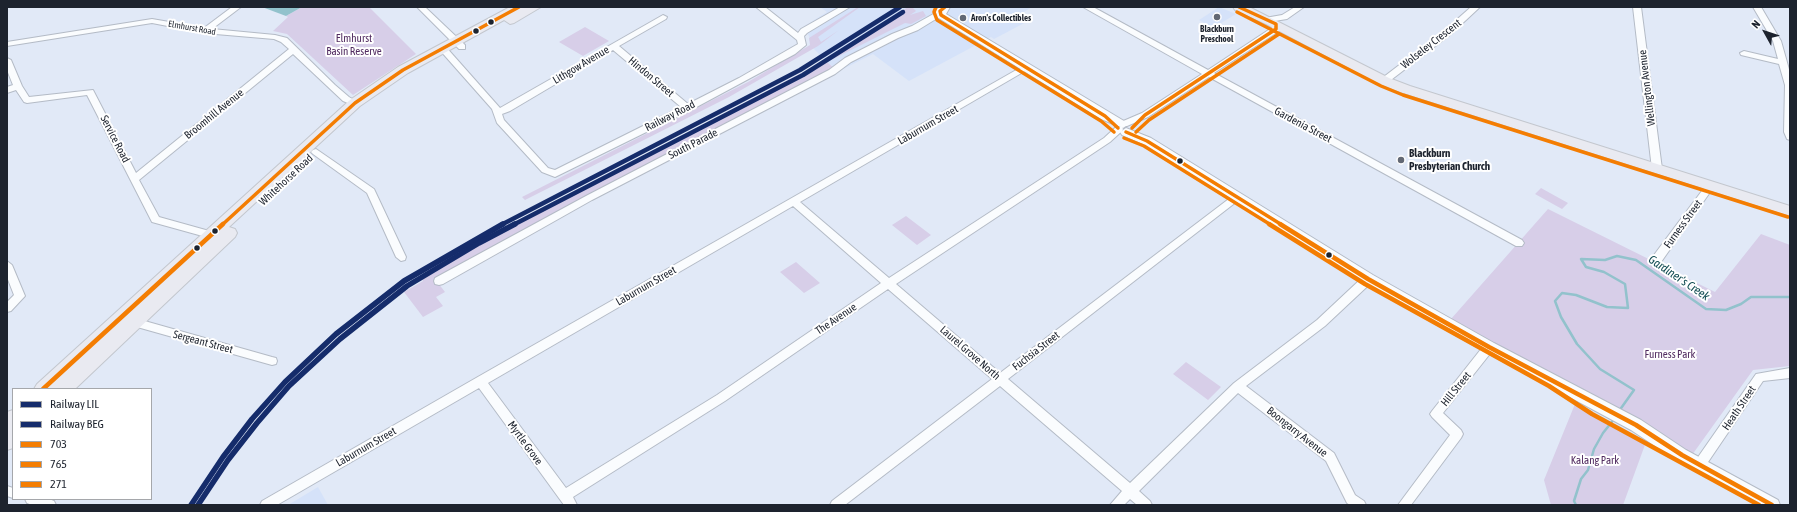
<!DOCTYPE html>
<html>
<head>
<meta charset="utf-8">
<style>
  body { margin:0 }
  #map { position:relative; width:1797px; height:512px; overflow:hidden; background:#e1e9f7; font-family:"Asap Condensed",sans-serif }
  canvas { display:block }
  .frame { position:absolute; inset:0; border:8px solid #1d232e; pointer-events:none }
  .legend { position:absolute; left:12px; top:388px; width:140px; height:112px; box-sizing:border-box; background:#fff; border:1px solid #a5a7ab; margin:0; padding:5px 7px; list-style:none; font-size:12px; color:#1d232e }
  .legend li { display:flex; align-items:center; gap:8px; height:20px }
  .legend b { width:20px; border:1px solid #a5a7ab }
  .north { position:absolute; left:1745px; top:12px; width:40px; height:40px; -webkit-text-stroke:3px #fff; paint-order:stroke; rotate:310deg; font-size:11px; font-weight:700; line-height:16px; text-align:center; color:#1d232e }
  .north::after { content:''; display:block; margin:auto; width:14px; height:18px; background:#1d232e; clip-path:polygon(50% 0,100% 100%,50% 72%,0 100%) }
</style>
</head>
<body>
<div id="map">
<canvas width="1797" height="512"></canvas>
<div class="frame"></div>
<ul class="legend">
<li><b style="height:5px;background:#152c6b"></b>Railway LIL</li>
<li><b style="height:5px;background:#152c6b"></b>Railway BEG</li>
<li><b style="height:5px;background:#f47d02"></b>703</li>
<li><b style="height:5px;background:#f47d02"></b>765</li>
<li><b style="height:5px;background:#f47d02"></b>271</li>
</ul>
<div class="north">N</div>
</div>
<script>
const context = document.querySelector('canvas').getContext('2d');
context.lineJoin = 'round';
function paint(path, color) {
  context.fillStyle = color;
  context.fill(path, 'evenodd');
}
function poly(rows) {
  const path = new Path2D();
  for (const r of rows) {
    path.moveTo(r[0], r[1]);
    for (let i = 2; i < r.length; i += 2) path.lineTo(r[i], r[i + 1]);
  }
  return path;
}
function strokePath(path, color, width, dash) {
  context.strokeStyle = color;
  context.lineWidth = width;
  context.lineCap = dash ? 'butt' : 'round';
  context.setLineDash(dash || []);
  context.stroke(path);
}
function drawText(font, color, halo, rows, align = 'center') {
  context.font = font + ' "Asap Condensed",sans-serif';
  context.lineWidth = 4;
  context.setLineDash([]);
  context.textBaseline = 'middle';
  context.strokeStyle = halo;
  context.fillStyle = color;
  for (const [text, x, y, turn = 0] of rows) {
    context.save();
    context.translate(x, y);
    context.rotate((+turn || 0) * Math.PI / 180);
    context.textAlign = isNaN(turn) ? turn : align;
    if (halo) context.strokeText(text, 0, 0);
    context.fillText(text, 0, 0);
    context.restore();
  }
}
paint(poly([
  [820,7,1032,7,1022,13,1032,19,994,39,991,37,909,81,873,54,839,71,828,63,810,45,809,36,803,27,827,12],
  [1219,7,1236,14,1213,28,1199,20],
  [318,487,328,505,288,505]
]), '#d5e2f9');
paint(poly([
  [302,7,369,7,416,54,353,95,287,34,273,31,288,17,286,16],
  [858,7,860,7,818,37,821,42,839,30,818,46,729,97,525,200,522,197,748,82,810,45,809,38],
  [908,7,912,7,916,11,910,15,923,11,926,16,911,24,905,23,827,62,834,68,435,279,445,292,436,297,443,306,423,317,404,292,423,281,422,278,474,245,809,69],
  [585,27,609,41,583,56,559,42],
  [1541,188,1568,203,1562,209,1535,194],
  [1548,209,1715,292,1761,234,1790,245,1790,366,1753,370,1692,455,1451,319],
  [906,216,931,235,917,245,892,225],
  [796,262,820,283,804,293,780,272],
  [1186,362,1221,387,1208,400,1173,374],
  [1575,404,1646,442,1623,505,1551,505,1544,480]
]), '#d7cee8');
paint(poly([
  [262,7,302,7,286,16]
]), '#92c2cc');
strokePath(poly([
  [1619,411,1634,390,1600,369,1577,344,1561,317,1555,301,1562,293,1576,295,1607,307,1628,308,1625,284,1604,272,1586,267,1581,259,1605,260,1617,256,1636,260,1706,309,1726,310,1741,304,1751,297,1790,297],
  [1576,505,1574,501,1581,479,1588,470,1594,449,1603,433,1615,418]
]), '#92c2cc', 2.5);
const minor = poly([
  [232,7,241,7,212,29,275,35,287,38,335,85,349,97,359,103,355,106,343,101,293,54,139,180,159,217,220,234,222,236,220,238,217,240,152,222,87,95,27,103,24,102,16,90,7,93,7,87,13,85,7,70,7,58,11,60,22,86,29,97,93,90,136,173,289,49,281,42,274,39,204,33,152,23,7,46,7,42,152,19,204,28,232,7],
  [417,7,425,7,465,45,465,49,459,49,417,7],
  [756,7,765,7,798,33,801,29,840,7,850,7,807,33,804,36,806,45,795,54,691,110,555,177,542,172,497,123,492,109,438,48,439,46,445,46,500,108,663,15,667,17,666,19,619,46,688,104,739,78,798,44,797,40,756,7],
  [613,50,681,107,555,170,548,168,504,120,502,114,510,111,613,50],
  [1083,7,1093,7,1208,70,1273,27,1279,27,1279,31,1214,73,1522,240,1524,243,1522,246,1516,246,1209,77,1148,117,1127,126,1121,126,1120,124,1121,122,1142,113,1202,74,1083,7],
  [1295,7,1304,7,1287,19,1268,22,1264,20,1265,18,1282,15,1295,7],
  [1471,7,1480,7,1451,34,1387,83,1381,83,1381,79,1445,30,1471,7],
  [1633,7,1641,7,1662,169,1657,172,1652,169,1633,7],
  [1753,7,1761,7,1781,41,1790,73,1790,140,1787,139,1784,132,1785,85,1779,64,1741,55,1740,53,1744,51,1778,59,1773,41,1753,7],
  [937,12,943,12,944,14,918,30,898,38,851,62,835,74,592,200,443,284,439,285,435,284,434,281,435,278,586,196,829,70,845,58,892,34,912,26,937,12],
  [1018,69,1024,69,1025,71,800,202,889,278,1104,138,1116,127,1122,127,1123,129,1122,131,1110,142,896,284,1000,373,1234,195,1240,195,1242,197,1240,199,1008,379,1130,483,1234,383,1317,320,1364,276,1372,276,1373,279,1372,282,1325,326,1246,386,1334,453,1355,495,1364,501,1366,505,1350,505,1347,503,1326,461,1238,393,1139,491,1150,501,1152,505,1137,505,1130,499,1124,505,1110,505,1122,491,1000,386,845,505,830,505,832,501,992,379,888,289,725,401,573,497,577,505,564,505,479,388,277,505,260,505,262,501,476,378,1018,69],
  [793,206,881,283,717,395,566,488,488,383,793,206],
  [316,149,374,189,406,257,405,260,401,261,396,257,367,193,313,154,311,152,313,150,316,149],
  [1710,183,1715,186,1713,188,1659,265,1651,265,1650,262,1651,259,1707,184,1710,183],
  [7,261,12,265,25,296,11,311,7,312,7,302,14,295,7,277,7,261],
  [134,318,272,357,276,358,277,361,276,364,272,365,130,325,129,322,130,319,134,318],
  [1489,343,1493,344,1494,347,1493,350,1443,413,1461,430,1463,434,1461,438,1411,505,1398,505,1450,435,1432,417,1430,414,1432,411,1485,344,1489,343],
  [1790,368,1790,378,1763,381,1704,468,1700,469,1696,468,1694,464,1696,460,1756,374,1790,368],
  [7,486,13,488,13,498,7,496,7,486],
  [25,499,49,499,54,501,56,505,32,505,27,503,25,499]
]);
const tertiary = poly([
  [939,7,950,7,946,14,1129,124,1123,128,1101,119,937,17,935,11,939,7],
  [1126,128,1151,138,1373,275,1494,343,1641,420,1686,450,1778,500,1780,505,1757,505,1670,456,1631,430,1484,351,1363,283,1143,144,1122,135,1120,132,1126,128]
]);
const primary = poly([
  [510,7,541,7,514,23,510,24,504,20,408,73,360,106,229,227,235,229,237,233,235,237,75,389,34,389,37,384,350,100,398,67,510,7],
  [1233,7,1249,7,1389,78,1410,86,1790,206,1790,216,1400,92,1379,84,1266,24,1235,10,1233,7],
  [13,410,13,448,7,450,7,412,13,410]
]);
strokePath(minor, '#b4bbc6', 2);
strokePath(tertiary, '#b4bbc6', 2);
strokePath(primary, '#c3c7ce', 2);
paint(minor, '#fafcfe');
paint(tertiary, '#fafcfe');
paint(primary, '#e9eaf1');
strokePath(poly([
  [945,7,940,11,941,15,1105,116,1118,128],
  [1132,128,1145,115,1276,29,1276,24,1239,7],
  [1126,132,1147,141,1282,225]
]), '#f47d02', 3.5);
strokePath(poly([
  [1280,224,1368,279,1489,347,1636,425,1682,455,1772,505]
]), '#f47d02', 4.5);
strokePath(poly([
  [936,7,934,12,937,20,1101,121,1114,132],
  [1237,12,1381,86,1403,95,1788,217],
  [1136,132,1149,120,1279,34],
  [1124,138,1144,146,1271,225]
]), '#f47d02', 3.5);
strokePath(poly([
  [1269,224,1365,284,1549,386,1592,414,1759,505]
]), '#f47d02', 4.5);
strokePath(poly([
  [222,225,355,103,403,70,519,7]
]), '#f47d02', 3.5);
strokePath(poly([
  [43,389,223,224]
]), '#f47d02', 4.5);
strokePath(poly([
  [501,225,800,70,900,7]
]), '#152c6b', 4.5);
strokePath(poly([
  [191,505,223,457,252,419,285,382,336,334,404,281,503,224]
]), '#152c6b', 5.5);
strokePath(poly([
  [513,225,803,75,903,12]
]), '#152c6b', 4.5);
strokePath(poly([
  [198,505,228,460,257,423,289,386,340,339,407,286,479,243,515,224]
]), '#152c6b', 5.5);
for (const [x, y, r, color] of [
  [1217,17,4,"#626874"],
  [963,18,4,"#626874"],
  [491,22,3.5,"#1d232e"],
  [476,31,3.5,"#1d232e"],
  [1401,160,4,"#626874"],
  [1180,161,3.5,"#1d232e"],
  [215,231,3.5,"#1d232e"],
  [197,248,3.5,"#1d232e"],
  [1329,255,3.5,"#1d232e"]
]) {
  const dot = new Path2D();
  dot.arc(x, y, r, 0, 2 * Math.PI);
  context.fillStyle = color;
  context.fill(dot);
  strokePath(dot, '#fff', 1.5);
}
drawText('bold 9px', '#1d232e', '#fff', [
  ["Aron's Collectibles",971,18],
  ["Blackburn",1217,29,"center"],
  ["Preschool",1217,39,"center"]
], 'left');
drawText('9px', '#1d232e', '#fff', [
  ["Elmhurst Road",192,28,10]
]);
drawText('11px', '#502a5f', '#fff', [
  ["Elmhurst",354,39],
  ["Basin Reserve",354,52],
  ["Furness Park",1670,355],
  ["Kalang Park",1595,461]
]);
drawText('11px', '#1d232e', '#fff', [
  ["Wolseley Crescent",1431,44,-38],
  ["Lithgow Avenue",581,65,-31],
  ["Hindon Street",651,77,40],
  ["Wellington Avenue",1647,88,-97],
  ["Broomhill Avenue",214,114,-39],
  ["Railway Road",670,116,-27],
  ["Laburnum Street",928,125,-30],
  ["Gardenia Street",1303,125,28],
  ["Service Road",115,139,63],
  ["South Parade",693,144,-27],
  ["Whitehorse Road",286,180,-43],
  ["Furness Street",1683,224,-54],
  ["Laburnum Street",646,286,-30],
  ["The Avenue",836,319,-34],
  ["Sergeant Street",203,342,15],
  ["Fuchsia Street",1036,351,-38],
  ["Laurel Grove North",970,353,41],
  ["Hill Street",1456,389,-51],
  ["Heath Street",1739,408,-56],
  ["Boongarry Avenue",1297,432,38],
  ["Myrtle Grove",525,443,54],
  ["Laburnum Street",366,447,-30]
]);
drawText('bold 11px', '#1d232e', '#fff', [
  ["Blackburn",1409,154],
  ["Presbyterian Church",1409,167]
], 'left');
drawText('italic 12px', '#134d53', '#fff', [
  ["Gardiner's Creek",1679,278,34]
]);
</script>
</body>
</html>
